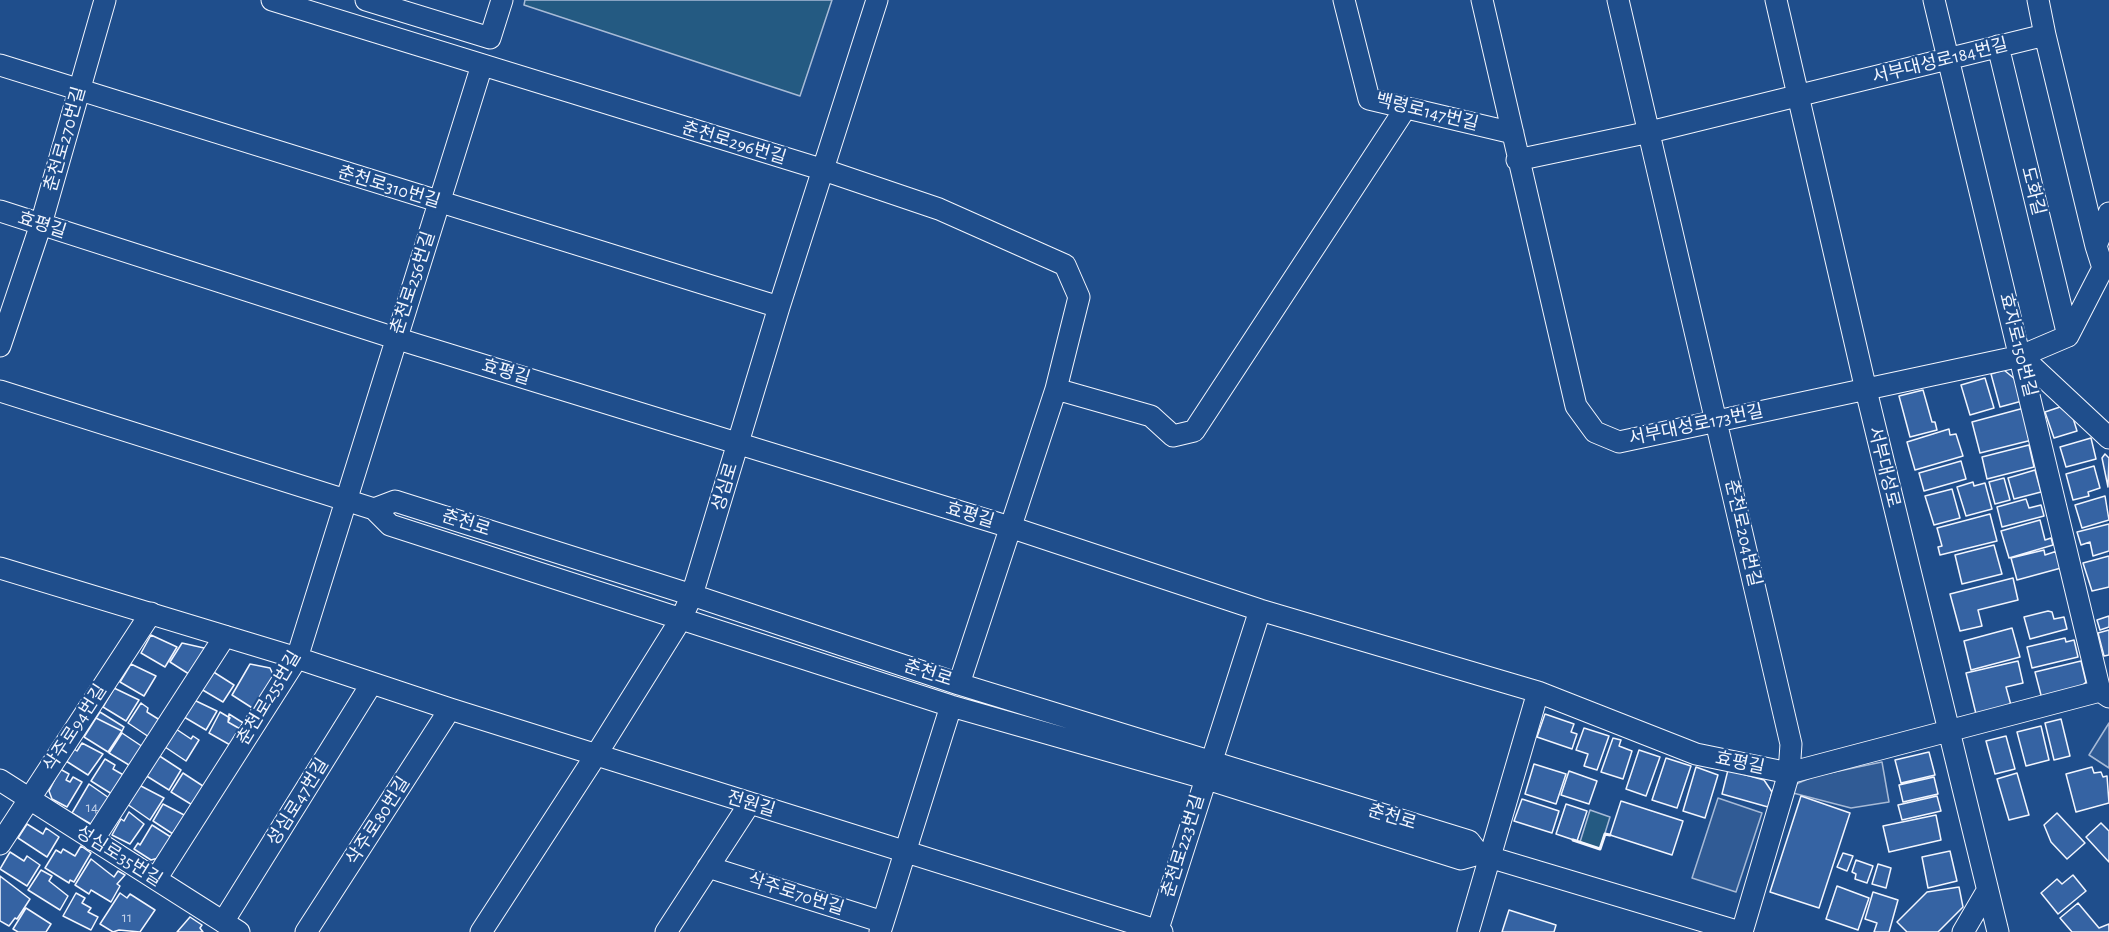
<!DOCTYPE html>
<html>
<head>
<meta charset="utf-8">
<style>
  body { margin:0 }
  canvas { display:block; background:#1f4e8c }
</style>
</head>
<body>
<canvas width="2109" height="932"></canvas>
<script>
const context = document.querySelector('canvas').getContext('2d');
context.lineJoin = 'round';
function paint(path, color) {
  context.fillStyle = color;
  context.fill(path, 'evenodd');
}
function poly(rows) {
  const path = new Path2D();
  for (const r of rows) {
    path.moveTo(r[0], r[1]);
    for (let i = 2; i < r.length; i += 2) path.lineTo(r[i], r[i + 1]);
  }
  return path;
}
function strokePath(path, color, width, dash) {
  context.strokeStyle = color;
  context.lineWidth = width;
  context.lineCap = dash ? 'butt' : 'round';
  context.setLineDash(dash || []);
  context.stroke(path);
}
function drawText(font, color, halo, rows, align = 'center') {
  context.font = font + ' "Alegreya Sans","Noto Sans KR",sans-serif';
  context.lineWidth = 4.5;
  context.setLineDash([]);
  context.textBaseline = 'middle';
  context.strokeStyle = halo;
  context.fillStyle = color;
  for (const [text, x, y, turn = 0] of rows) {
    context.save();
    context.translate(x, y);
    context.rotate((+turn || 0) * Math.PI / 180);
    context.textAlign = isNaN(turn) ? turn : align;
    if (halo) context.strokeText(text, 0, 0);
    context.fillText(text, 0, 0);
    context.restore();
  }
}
const green = poly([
  [525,0,832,0,800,96,524,5,525,0],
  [1590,810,1610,817,1600,849,1580,842,1590,810]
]);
paint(green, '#245a82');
strokePath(green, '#a8bbd7', 1.5);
const parking = poly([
  [2109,723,2109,768,2089,755,2109,723],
  [1882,762,1889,802,1851,808,1793,793,1796,784,1815,776,1882,762],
  [1718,798,1762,813,1736,892,1692,878,1718,798]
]);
paint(parking, '#305b95');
strokePath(parking, '#a8bbd7', 1.5);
const building = poly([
  [2004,370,2016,380,2022,401,2000,407,1991,374,2004,370],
  [1985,378,1994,408,1970,415,1961,385,1985,378],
  [1923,390,1932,422,1935,422,1937,430,1910,437,1899,396,1923,390],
  [2060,407,2073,418,2077,431,2054,438,2045,412,2060,407],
  [2024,408,2032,440,1980,453,1972,422,2024,408],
  [1949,429,1950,435,1956,434,1963,456,1915,470,1907,442,1949,429],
  [2091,438,2096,459,2066,467,2060,447,2091,438],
  [2029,445,2034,467,1987,479,1982,457,2029,445],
  [2105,454,2109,458,2108,487,2102,458,2105,454],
  [1961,461,1966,479,1924,491,1919,473,1961,461],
  [2094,466,2100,488,2088,492,2089,496,2073,500,2066,474,2094,466],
  [2035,470,2041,492,2014,499,2008,478,2035,470],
  [2004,478,2010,500,1995,504,1989,482,2004,478],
  [1973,482,1974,486,1985,483,1992,509,1966,516,1957,487,1973,482],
  [1952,489,1960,518,1934,525,1925,496,1952,489],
  [2105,496,2109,520,2082,528,2075,505,2105,496],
  [2026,499,2029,508,2041,505,2044,516,2002,527,1997,507,2026,499],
  [1990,514,1997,541,1940,555,1938,547,1942,546,1937,528,1990,514],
  [2040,520,2045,540,2051,538,2053,545,2009,558,2001,531,2040,520],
  [2109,524,2109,551,2093,556,2090,542,2081,545,2077,532,2109,524],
  [1994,545,2002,574,1962,584,1955,555,1994,545],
  [2044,550,2045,555,2057,551,2061,568,2017,580,2011,558,2044,550],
  [2109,556,2109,587,2092,591,2083,563,2109,556],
  [2013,578,2018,600,1978,610,1982,626,1960,631,1950,594,2013,578],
  [2048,611,2052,612,2054,619,2064,617,2067,629,2030,639,2024,617,2048,611],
  [2109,616,2109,627,2100,630,2097,620,2109,616],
  [2012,628,2020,657,1971,670,1964,641,2012,628],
  [2109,630,2109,655,2104,656,2098,633,2109,630],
  [151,635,177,647,165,667,141,653,151,635],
  [2065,638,2066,642,2074,640,2078,657,2032,668,2027,647,2065,638],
  [182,643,204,648,206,654,192,676,170,662,182,643],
  [2018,661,2023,683,2006,687,2012,709,1977,718,1966,673,2018,661],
  [2081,661,2086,682,2077,691,2042,699,2035,672,2081,661],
  [131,664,156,676,144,696,120,682,131,664],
  [250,664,270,668,276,681,257,711,232,695,250,664],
  [212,671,234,685,223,702,201,689,212,671],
  [114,688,139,700,126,721,103,707,114,688],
  [194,700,217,711,206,730,184,717,194,700],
  [141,703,148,708,147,712,163,722,152,739,128,723,141,703],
  [100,712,124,727,122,731,96,718,100,712],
  [220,712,230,718,228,722,242,730,232,746,209,733,220,712],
  [229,714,245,724,242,730,228,722,229,714],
  [1545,714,1574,724,1571,732,1577,734,1572,749,1537,737,1545,714],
  [96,718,122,731,108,752,84,737,96,718],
  [2061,719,2070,756,2054,760,2045,723,2061,719],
  [2041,726,2049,760,2026,766,2017,732,2041,726],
  [1584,728,1609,736,1597,770,1584,766,1588,754,1576,750,1584,728],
  [176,729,191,739,193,736,199,740,186,761,165,747,176,729],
  [122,733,146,749,134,768,109,753,122,733],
  [2006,736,2015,769,1995,774,1986,741,2006,736],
  [1613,738,1621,740,1619,746,1632,751,1623,779,1601,772,1613,738],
  [82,743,103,754,88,775,66,761,74,749,77,751,82,743],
  [1639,750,1660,757,1646,796,1626,789,1639,750],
  [1929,752,1935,775,1901,783,1895,760,1929,752],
  [158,755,181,770,169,790,145,775,158,755],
  [1666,758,1691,766,1677,808,1652,800,1666,758],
  [105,759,115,765,113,769,127,777,115,796,91,781,105,759],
  [1534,764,1566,774,1556,804,1525,794,1534,764],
  [1696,767,1718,775,1705,818,1683,811,1696,767],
  [2092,767,2094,773,2101,772,2103,777,2107,776,2109,803,2076,812,2066,774,2092,767],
  [60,769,69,774,66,780,70,782,73,777,82,782,67,807,52,799,49,791,60,769],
  [1728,770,1764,780,1772,792,1768,807,1722,794,1728,770],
  [1569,771,1597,781,1589,804,1561,795,1569,771],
  [183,773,206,788,194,806,171,792,183,773],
  [2017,773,2029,815,2009,820,1997,779,2017,773],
  [1934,777,1938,794,1903,802,1899,785,1934,777],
  [89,784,112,800,96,827,72,813,89,784],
  [139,785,164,798,150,820,127,804,139,785],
  [1801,796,1850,813,1819,908,1770,892,1801,796],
  [1937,796,1941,811,1902,820,1898,805,1937,796],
  [1522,799,1559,811,1552,833,1514,821,1522,799],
  [1621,801,1683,821,1672,855,1610,835,1621,801],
  [163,804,188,817,176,836,153,821,163,804],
  [1566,804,1587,811,1577,841,1556,834,1566,804],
  [129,812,144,824,130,844,112,835,121,819,124,821,129,812],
  [2057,813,2085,843,2067,859,2051,842,2044,825,2057,813],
  [1936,815,1941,840,1889,852,1883,826,1936,815],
  [2101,823,2109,831,2109,862,2086,837,2101,823],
  [27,824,43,834,46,828,59,837,47,857,18,838,27,824],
  [152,825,174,839,162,857,151,860,134,849,138,843,140,845,152,825],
  [81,846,91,853,74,882,70,880,69,883,45,868,56,850,61,853,63,849,75,856,81,846],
  [1950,851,1957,881,1928,888,1922,857,1950,851],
  [10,852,24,861,27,856,40,865,27,886,0,869,10,852],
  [1843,853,1853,856,1847,871,1837,867,1843,853],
  [91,859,114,877,118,871,125,875,117,884,120,886,111,902,91,890,89,894,75,885,91,859],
  [1856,860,1873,866,1867,883,1855,879,1856,874,1852,872,1856,860],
  [1878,864,1891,868,1886,888,1872,884,1878,864],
  [41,870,52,876,49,881,68,896,60,910,28,890,41,870],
  [2073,875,2086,891,2058,914,2041,893,2057,879,2062,884,2073,875],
  [0,876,30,899,17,919,15,918,9,926,0,921,0,876],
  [1837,886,1869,898,1858,930,1826,919,1837,886],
  [1959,887,1963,907,1938,932,1907,932,1897,922,1927,892,1959,887],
  [1873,892,1898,900,1889,932,1874,932,1877,923,1865,919,1873,892],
  [76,893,85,898,82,903,91,908,88,912,98,917,91,930,63,916,76,893],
  [120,893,127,898,130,894,155,910,140,932,119,930,113,932,100,924,120,893],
  [2078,903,2099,928,2109,924,2109,932,2072,932,2060,918,2078,903],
  [26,908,51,924,46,932,18,932,13,929,26,908],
  [1509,910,1556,925,1554,932,1502,932,1509,910],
  [190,917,202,925,200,928,203,932,177,932,190,917]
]);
paint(building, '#3563a3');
strokePath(building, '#f2f6ff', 1.5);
const minor = poly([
  [272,0,824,170,939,209,1065,265,1079,297,1056,389,959,684],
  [366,0,490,38,502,0],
  [1344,0,1369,99,1513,133],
  [1482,0,1576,406,1595,432,1619,442,2021,356,2068,336,2103,268,2096,246,2109,213],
  [1618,0,1791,744,1789,773,1742,932],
  [1776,0,1866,390,1998,932],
  [1934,0,2100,691,2109,697],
  [2045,35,2096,246],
  [1998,46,2068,336],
  [0,65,779,307],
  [1517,160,1650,132,2045,35,2038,0],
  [0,211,395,338,1013,528,1260,610,1538,692,1696,754,1789,773,2100,691],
  [0,346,41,224,105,0],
  [2021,356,2109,438],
  [1056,389,1151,416,1173,436,1194,431,1405,109],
  [0,391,374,509,390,525,951,706,1204,778,1461,859,1479,854],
  [374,509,395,501,692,595,959,684,1469,841,1479,854,1740,932],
  [0,568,297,658,450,709,1162,932],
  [0,780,239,932],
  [93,840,225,636],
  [0,844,151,613],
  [708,867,883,922],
  [156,879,297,658,482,65],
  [223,922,372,683],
  [306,932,450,709],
  [481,932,596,755,681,619,692,595,779,307,877,0],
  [666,932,750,803],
  [880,932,951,706],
  [1157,932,1260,610],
  [1468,932,1538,692],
  [1963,932,1987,891]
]);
strokePath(minor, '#f2f6ff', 23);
strokePath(minor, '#1f4e8c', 21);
strokePath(poly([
  [1573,840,1600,849,1605,834,1610,835]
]), '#f2f6ff', 3);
drawText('15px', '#c3d1e8', null, [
  ["14",92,807],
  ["11",127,917]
]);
drawText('18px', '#f2f6ff', '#1f4e8c', [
  ["서부대성로184번길",1940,61,-14],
  ["백령로147번길",1427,112,14],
  ["춘천로270번길",65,139,-74],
  ["춘천로296번길",734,143,17],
  ["춘천로310번길",389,187,17],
  ["도화길",2033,191,76],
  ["효평길",42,225,18],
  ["춘천로256번길",413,283,-72],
  ["효자로150번길",2018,345,76],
  ["효평길",506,372,17],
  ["서부대성로173번길",1696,425,-12],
  ["서부대성로",1884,467,76],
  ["성심로",725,487,-73],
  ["효평길",970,515,17],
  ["춘천로",466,523,18],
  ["춘천로204번길",1743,533,77],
  ["춘천로",928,673,18],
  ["춘천로255번길",269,698,-59],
  ["삭주로94번길",75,728,-57],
  ["효평길",1740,763,12],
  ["성심로47번길",298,802,-58],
  ["전원길",751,804,17],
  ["춘천로",1392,817,17],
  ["삭주로80번길",378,821,-57],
  ["춘천로223번길",1183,846,-73],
  ["성심로35번길",119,856,32],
  ["삭주로70번길",796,894,18]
]);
</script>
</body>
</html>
